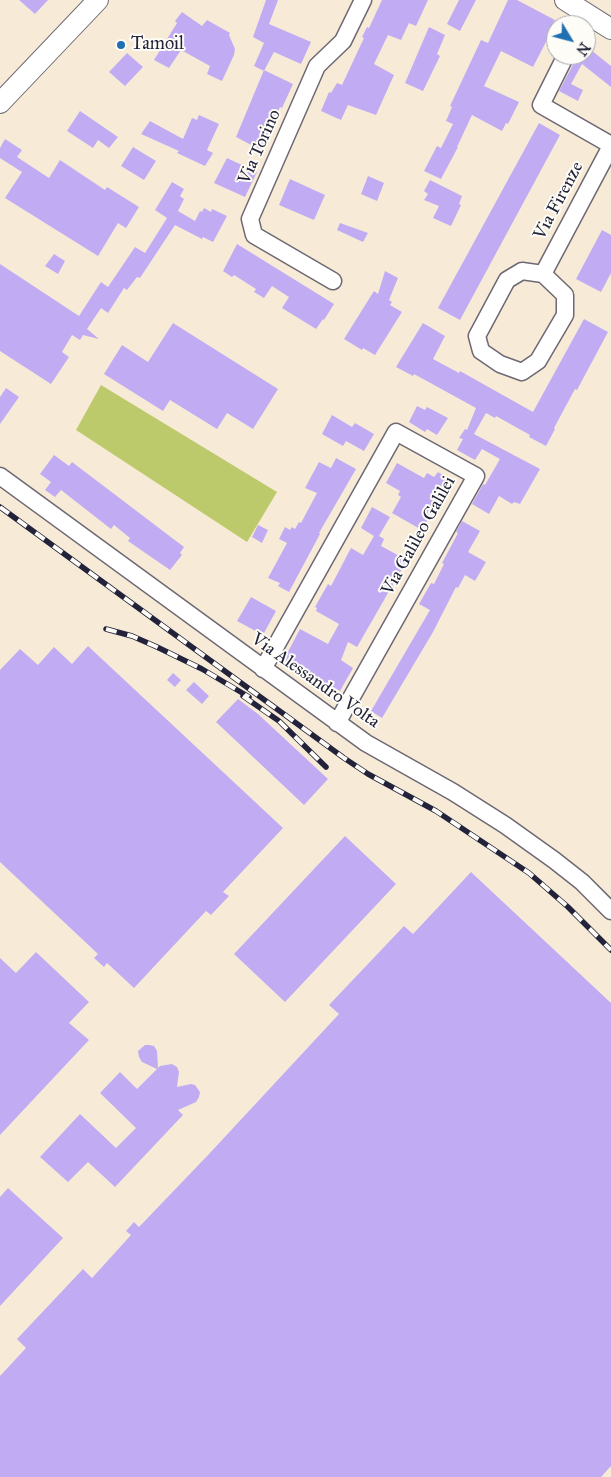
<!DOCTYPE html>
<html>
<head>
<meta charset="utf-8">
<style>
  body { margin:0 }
  #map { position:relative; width:611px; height:1477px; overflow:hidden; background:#f7ebd8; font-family:"IM FELL Great Primer",serif }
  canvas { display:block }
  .north { position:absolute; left:546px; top:15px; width:50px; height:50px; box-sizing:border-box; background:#fdfcf7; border:1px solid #a5a5ac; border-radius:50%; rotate:127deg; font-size:14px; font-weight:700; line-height:20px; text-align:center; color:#22223b }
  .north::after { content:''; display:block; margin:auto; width:18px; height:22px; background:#1f6fb2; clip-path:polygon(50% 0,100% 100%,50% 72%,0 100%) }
</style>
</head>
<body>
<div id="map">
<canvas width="611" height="1477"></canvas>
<div class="north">N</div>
</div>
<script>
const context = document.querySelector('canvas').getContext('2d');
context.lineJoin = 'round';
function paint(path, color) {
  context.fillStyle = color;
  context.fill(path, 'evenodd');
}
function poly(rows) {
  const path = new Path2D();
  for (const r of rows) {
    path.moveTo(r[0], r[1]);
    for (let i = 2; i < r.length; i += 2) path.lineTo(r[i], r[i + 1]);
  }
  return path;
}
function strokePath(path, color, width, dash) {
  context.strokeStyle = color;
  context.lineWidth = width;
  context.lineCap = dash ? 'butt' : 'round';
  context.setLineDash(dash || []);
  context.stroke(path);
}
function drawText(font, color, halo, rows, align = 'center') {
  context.font = font + ' "IM FELL Great Primer",serif';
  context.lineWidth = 4;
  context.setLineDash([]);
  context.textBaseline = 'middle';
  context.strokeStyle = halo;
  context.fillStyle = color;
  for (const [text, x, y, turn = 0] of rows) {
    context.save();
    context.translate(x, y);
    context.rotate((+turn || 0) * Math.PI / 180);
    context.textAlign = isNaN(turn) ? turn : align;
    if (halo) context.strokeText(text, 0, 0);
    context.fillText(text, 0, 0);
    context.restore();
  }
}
paint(poly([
  [101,385,277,492,247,542,76,430]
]), '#bdca6c');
paint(poly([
  [19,0,48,0,35,14],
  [266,0,278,0,269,24,311,42,301,64,274,52,264,71,254,66,264,43,253,37],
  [382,0,428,0,416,26,409,23,401,40,388,35,374,64,394,75,376,115,348,105,341,120,321,111,329,92,331,93,337,83,342,85,364,38,362,37,367,27,369,28],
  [459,0,476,0,460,31,447,24],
  [508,0,517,0,555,20,547,36,548,38,533,67,501,51,484,86,519,102,508,124,506,123,502,131,472,115,457,147,458,147,441,179,424,171,437,146,441,148,453,124,446,121,452,107,450,106,481,40,488,43],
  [182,12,202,26,207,20,230,33,229,35,235,49,234,55,222,81,207,74,210,66,181,50,169,68,154,60,177,23,175,21],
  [429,27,445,35,437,54,440,56,423,91,405,83],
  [586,46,611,66,611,87,582,64,571,84,583,90,578,101,559,91,576,59,576,55,586,55],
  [127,53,143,67,125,86,109,72],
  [264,70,293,84,282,108,280,107,261,150,236,137],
  [80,111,118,137,109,148,98,140,93,148,67,131],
  [199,115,219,124,207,150,213,153,205,166,177,153,179,151,141,134,150,121,183,139,192,118,197,120],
  [539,123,560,135,460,320,438,308],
  [5,139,22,150,17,157,49,178,60,160,105,190,107,187,139,207,126,228,118,223,98,256,5,198,22,172,0,158,0,148],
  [133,147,156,161,144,180,121,166],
  [227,158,257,172,245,197,214,183],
  [368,176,384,183,377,201,361,194],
  [290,179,325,195,314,220,279,205],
  [430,180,462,196,459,204,461,205,451,226,433,218,439,206,424,200,428,194,424,191],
  [172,182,184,189,180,196,184,199,178,211,195,221,200,211,202,212,204,208,211,212,212,209,227,216,213,242,203,237,202,239,175,225,140,278,137,277,127,290,124,288,108,313,101,308,87,329,99,339,83,335,80,340,72,335,62,352,69,357,51,384,0,351,0,264,79,316,101,282,108,287,135,247,145,253,167,218,155,210],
  [340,223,368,233,363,242,337,230],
  [602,230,611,235,611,273,601,292,576,279],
  [237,244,334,304,324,320,323,319,316,329,282,308,289,297,272,286,264,298,254,292,256,289,234,275,232,277,223,271],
  [54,254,65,261,58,274,45,266],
  [385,271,398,278,389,300,392,302,390,305,402,312,375,355,363,348,362,350,344,339,374,291,378,294],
  [584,319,608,332,577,390,575,389,554,428,555,429,546,446,529,437,530,435,496,416,495,418,486,413,474,434,540,469,520,504,514,502,512,504,499,496,489,514,472,504,483,484,485,485,500,459,482,449,475,460,457,450,463,439,459,438,465,429,467,430,476,408,414,374,413,376,396,367,423,323,445,336,433,359,459,373,460,371,533,412],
  [173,323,278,389,253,429,227,413,217,429,170,400,163,411,104,374,122,345,148,362],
  [6,388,19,397,0,424,0,397],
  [417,406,425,410,427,407,448,418,437,435,427,429,425,432,409,422],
  [332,415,352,427,355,423,374,434,364,451,346,441,343,446,322,434],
  [54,455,69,466,72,462,184,547,180,553,182,555,170,570,128,541,130,538,114,525,111,529,61,490,55,497,45,490,51,482,40,474],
  [336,458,356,469,319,533,320,534,289,592,278,586,280,583,268,578,287,543,279,539,285,527,290,530,292,527,295,529,299,522,301,523,317,493,305,488,319,462,331,468],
  [397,463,424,478,427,473,434,477,438,472,451,480,436,510,434,509,422,530,392,513,401,497,398,495,400,491,386,483],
  [372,507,390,517,379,536,384,539,381,546,407,560,357,647,348,642,341,660,353,668,340,691,283,661,300,629,328,644,339,624,316,611,317,608,315,607,328,584,331,586,351,548,363,555,374,536,361,528],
  [462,521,480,531,468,552,486,562,475,581,465,575,458,588,456,587,433,632,382,718,371,711,430,610,419,604,431,583,434,584,444,564,442,563,458,533,456,532],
  [258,525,268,530,262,543,252,537],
  [251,597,276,611,263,635,237,621],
  [88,646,283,828,223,892,229,896,211,915,206,911,134,988,107,963,104,967,94,958,98,954,0,862,0,670,20,649,38,665,54,647,72,664],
  [173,673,181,680,175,687,167,680],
  [194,682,209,696,202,704,186,690],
  [238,699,258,714,328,779,304,805,216,722],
  [345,836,396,884,285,1002,234,954],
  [471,872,611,1003,611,1466,601,1477,0,1477,0,1376,26,1348,17,1339,83,1269,92,1278,131,1235,126,1231,134,1222,139,1227,209,1154,339,1014,329,1005,404,926,413,934],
  [36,952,89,1002,69,1023,89,1040,0,1135,0,958,16,973],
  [145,1045,149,1045,154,1046,157,1051,158,1068,160,1066,172,1064,177,1067,179,1072,177,1087,191,1084,195,1085,200,1092,199,1097,196,1102,178,1110,183,1115,115,1187,88,1162,68,1182,40,1157,80,1114,116,1148,136,1128,100,1093,120,1072,137,1089,157,1069,142,1062,139,1057,138,1051],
  [8,1188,63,1238,0,1306,0,1197]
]), '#c1acf3');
const minor = poly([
  [566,55,541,105,611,145],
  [522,271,543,274,565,295,565,315,538,361,522,372,500,364,481,351,477,336,507,280,522,271],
  [543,274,611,146],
  [333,281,254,235,250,219,317,66,343,41,363,0],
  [0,476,366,743,453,792,505,825,554,860,582,882,611,911],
  [263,669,396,432,476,476,337,723]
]);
const major = poly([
  [565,0,611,29],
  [0,103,98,0]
]);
strokePath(minor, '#6d6872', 19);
strokePath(major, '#6d6872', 22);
strokePath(minor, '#fff', 16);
strokePath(major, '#fff', 20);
const rail = poly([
  [0,507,344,758,368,774,436,811,529,873,568,907,611,950],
  [106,629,132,636,157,647,202,669,249,697],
  [243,696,279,721,326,767]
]);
strokePath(rail, '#22223b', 5.5);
strokePath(rail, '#fdfcf7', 4, [11]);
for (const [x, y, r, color] of [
  [121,45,5,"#1f6fb2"]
]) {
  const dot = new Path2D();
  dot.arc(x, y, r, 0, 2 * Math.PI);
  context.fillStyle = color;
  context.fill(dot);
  strokePath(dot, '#fdfcf7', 2);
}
drawText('18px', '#22223b', '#fdfcf7', [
  ["Tamoil",131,45]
], 'left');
drawText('18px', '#22223b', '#fdfcf7', [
  ["Via Torino",260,147,-66],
  ["Via Firenze",559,201,-62],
  ["Via Galileo Galilei",419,536,-61],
  ["Via Alessandro Volta",315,681,35]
]);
</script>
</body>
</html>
